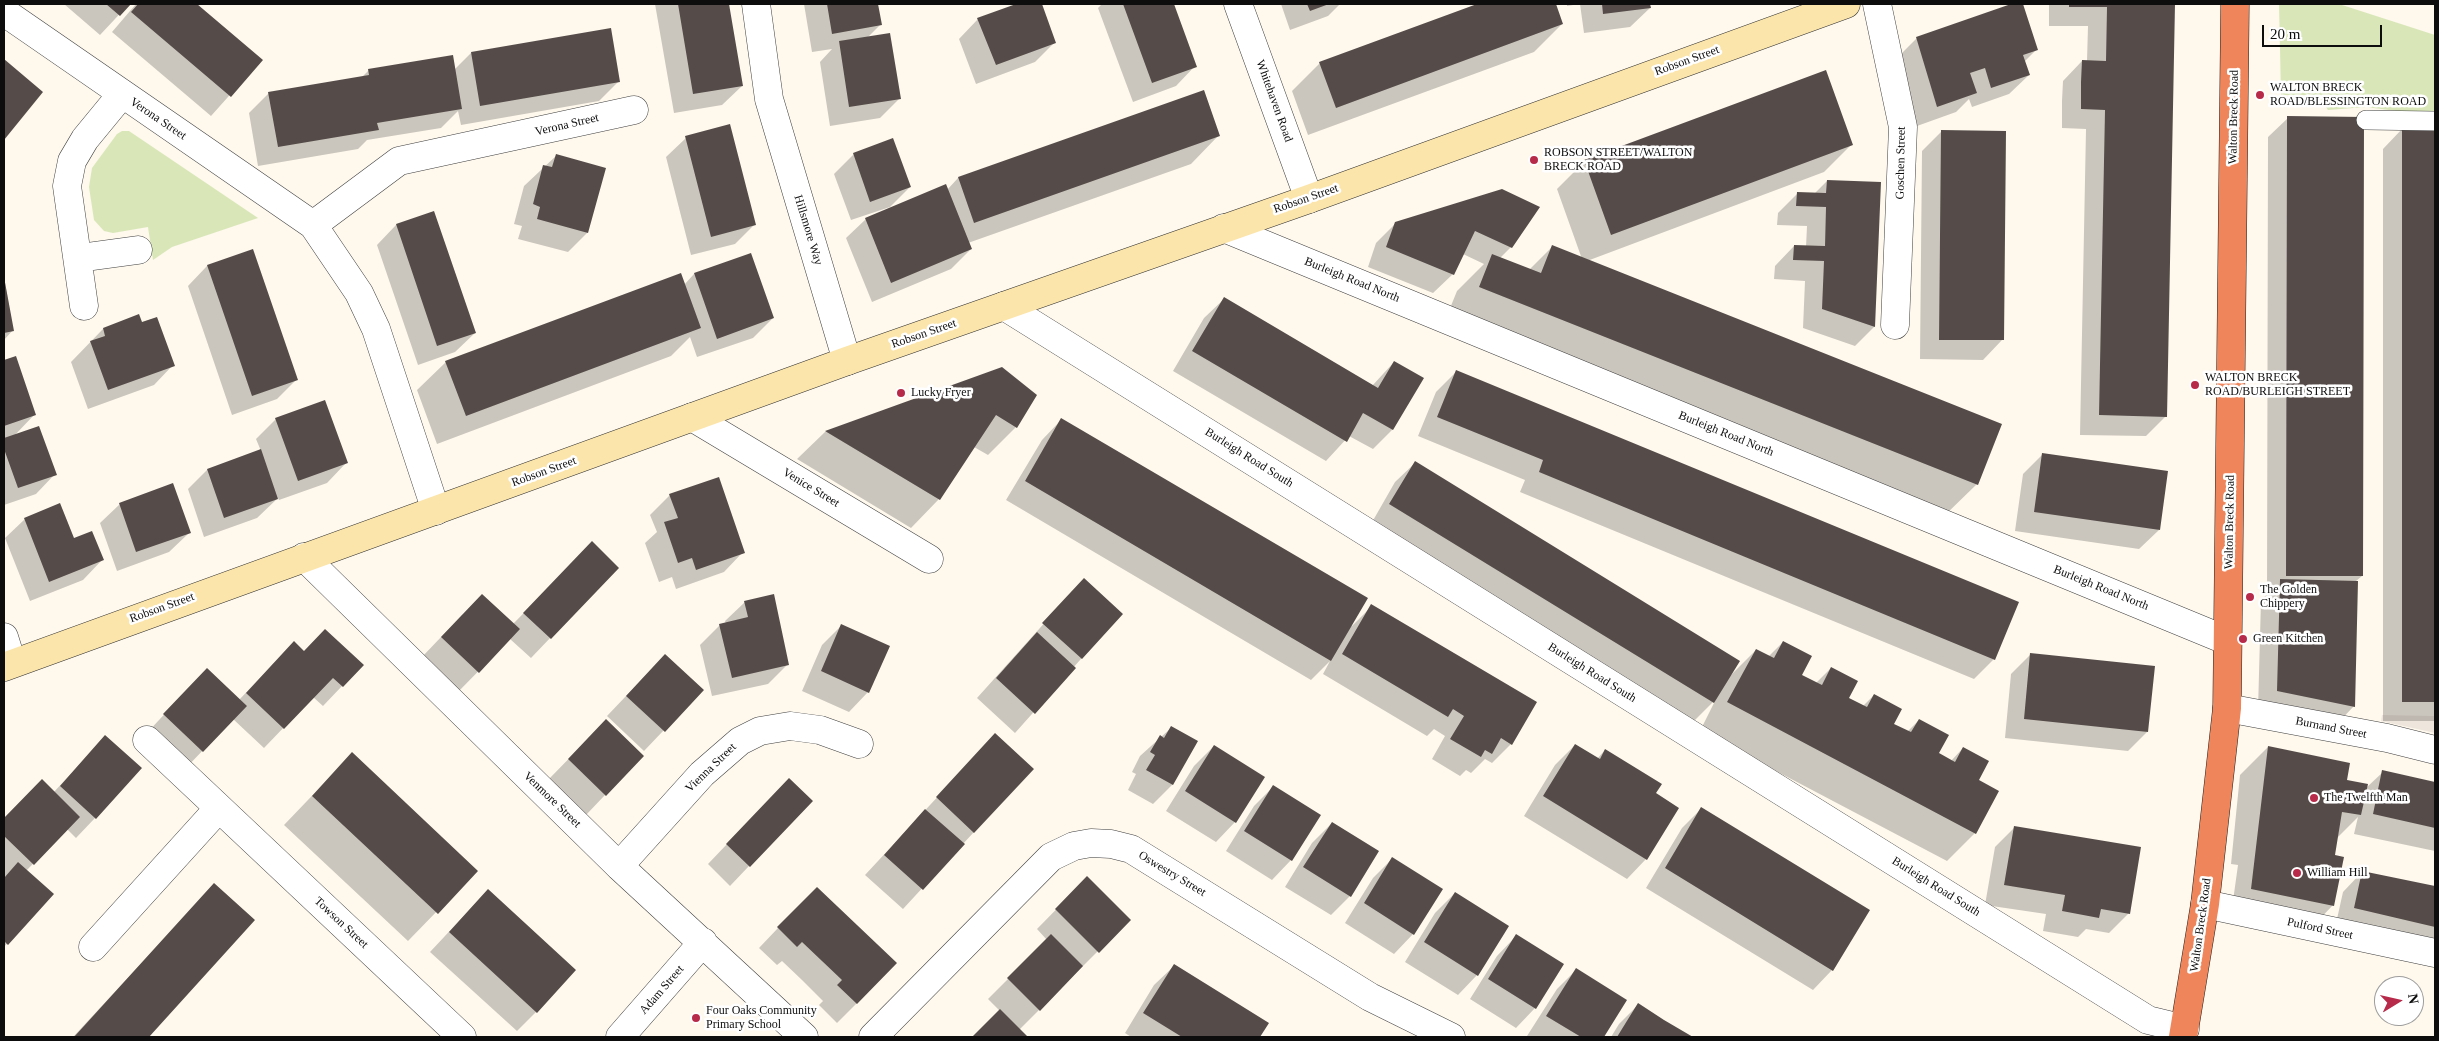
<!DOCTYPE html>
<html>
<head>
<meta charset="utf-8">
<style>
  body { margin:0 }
  #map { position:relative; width:2439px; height:1041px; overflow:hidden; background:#fef8ed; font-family:Georgia,serif }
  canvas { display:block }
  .frame { position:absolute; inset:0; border:5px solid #0d0d0d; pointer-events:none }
  .north { position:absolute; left:2374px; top:976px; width:50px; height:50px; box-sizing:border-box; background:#fff; border:1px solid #9e9e9e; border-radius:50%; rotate:81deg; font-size:14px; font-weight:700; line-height:20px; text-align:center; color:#0d0d0d }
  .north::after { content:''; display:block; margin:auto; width:18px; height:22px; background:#b72a49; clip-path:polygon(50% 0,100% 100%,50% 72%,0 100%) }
  .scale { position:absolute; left:2262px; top:25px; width:120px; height:22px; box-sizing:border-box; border:2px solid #0d0d0d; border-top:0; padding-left:6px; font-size:15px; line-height:18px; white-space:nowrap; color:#0d0d0d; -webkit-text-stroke:4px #fff; paint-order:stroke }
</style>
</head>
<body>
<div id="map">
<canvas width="2439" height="1041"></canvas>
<div class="frame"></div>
<div class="north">N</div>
<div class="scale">20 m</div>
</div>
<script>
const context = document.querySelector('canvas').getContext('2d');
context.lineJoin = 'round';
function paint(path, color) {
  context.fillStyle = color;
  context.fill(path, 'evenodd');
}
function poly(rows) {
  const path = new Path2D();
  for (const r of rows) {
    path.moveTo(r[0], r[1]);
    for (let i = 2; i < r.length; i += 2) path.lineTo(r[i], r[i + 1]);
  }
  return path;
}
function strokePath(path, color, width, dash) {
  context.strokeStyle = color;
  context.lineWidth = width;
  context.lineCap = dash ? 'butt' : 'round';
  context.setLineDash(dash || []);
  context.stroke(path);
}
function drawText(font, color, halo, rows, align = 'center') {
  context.font = font + ' Georgia,serif';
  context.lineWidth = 5;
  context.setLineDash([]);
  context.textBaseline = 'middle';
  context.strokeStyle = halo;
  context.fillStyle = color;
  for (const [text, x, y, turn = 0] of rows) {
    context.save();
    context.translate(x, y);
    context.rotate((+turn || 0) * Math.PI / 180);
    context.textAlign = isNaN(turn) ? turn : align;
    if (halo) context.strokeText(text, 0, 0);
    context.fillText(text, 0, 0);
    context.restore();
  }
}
paint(poly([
  [2279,4,2339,4,2435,35,2435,116,2366,107,2328,110,2318,95,2281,95],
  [122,131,129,131,258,218,172,247,153,260,148,227,113,233,104,231,94,220,89,187,92,168,117,134]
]), '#d9e7b8');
paint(poly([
  [2382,715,2435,716,2435,733,2381,721]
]), '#eee6dd');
paint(poly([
  [64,4,129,4,100,35],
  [136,4,195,4,261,60,211,116,112,32],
  [655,4,728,4,742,86,722,105,674,113],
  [804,4,877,4,880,25,867,38,899,99,880,118,830,126,820,62,832,49,812,52],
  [1019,4,1040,4,1055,42,1035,62,976,84,959,39,978,19],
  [1102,4,1172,4,1195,66,1176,86,1133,102,1098,8],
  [1281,4,1340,4,1328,16,1290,30],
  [1480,4,1554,4,1562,24,1534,52,1308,135,1292,91,1320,63],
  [1567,4,1649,4,1650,8,1630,27,1584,33,1580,4,1567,6],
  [2015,4,2022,4,2037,49,2024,62,2029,75,2009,94,1972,107,1969,99,1956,112,1917,126,1897,58,1917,38],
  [2049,4,2174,4,2166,416,2146,436,2080,435,2086,129,2062,128,2062,101,2063,81,2082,61,2087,61,2088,26,2049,26],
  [471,53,619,81,599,101,461,125,458,111,441,128,367,140,358,149,258,166,249,113,269,93,362,77,369,70,454,70],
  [4,61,41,92,4,138],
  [1204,91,1219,135,1191,164,968,243,971,249,951,269,872,302,846,238,866,219,947,190,958,178],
  [2288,118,2362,576,2356,581,2354,706,2335,726,2258,710,2261,600,2267,594,2268,137],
  [2402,129,2435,130,2435,721,2383,721,2383,149],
  [1942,131,2002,340,1983,360,1920,359,1922,151],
  [686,138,755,224,735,244,691,255,666,157],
  [1852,144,1824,172,1587,261,1977,484,1941,519,1444,323,1457,291,1484,264,1463,254,1453,274,1433,293,1368,267,1376,243,1396,223,1538,208,1511,247,1500,258,1529,270,1552,247,1582,259,1557,189,1585,161],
  [854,154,910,187,890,207,851,220,834,174],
  [557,155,587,233,568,252,518,239,522,226,514,224,524,186],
  [1827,181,1879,183,1874,327,1855,346,1803,328,1805,281,1774,279,1775,266,1794,246,1806,247,1807,226,1777,225,1778,213,1798,193,1815,193],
  [433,212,475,333,455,352,418,365,377,245,396,225],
  [252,251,296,380,277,399,232,415,188,286,207,266],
  [694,274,773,318,753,338,697,357,690,337,671,356,437,444,417,390,446,362,684,285],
  [4,277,13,330,4,340],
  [1224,299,1372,386,1394,362,1422,378,1392,430,1373,449,1349,436,1326,461,1173,371,1204,318],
  [141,324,173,365,154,385,88,409,71,362,103,329],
  [16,358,35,414,13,437,55,474,36,494,4,505,4,362],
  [1002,368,1016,427,988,455,974,447,939,499,911,528,797,459,825,432],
  [1456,372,1994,659,1974,679,1520,492,1525,480,1418,436,1436,392],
  [276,419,346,463,327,483,279,500,278,498,257,518,204,537,188,489,207,470,261,451,256,439],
  [1061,420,1352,626,1372,606,1511,744,1492,763,1485,759,1471,773,1466,770,1460,776,1432,759,1445,736,1434,729,1427,736,1323,674,1330,661,1311,680,1006,500,1042,440],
  [2043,454,2159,530,2139,549,2015,531,2023,474],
  [1415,463,1731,675,1756,650,1768,657,1783,642,1801,675,1816,683,1831,668,1848,698,1863,706,1874,695,1893,724,1907,732,1919,720,1937,754,1951,761,1963,748,1977,781,1975,833,1947,861,1700,731,1716,699,1693,722,1371,524,1395,482],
  [670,495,743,552,724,572,676,589,672,577,659,582,645,543,657,532,650,515],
  [120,504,189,533,169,552,117,571,100,523],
  [25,519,73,540,102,560,83,580,30,601,5,538],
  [573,563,617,568,531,658,510,639,458,692,422,657,462,615,513,624],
  [1084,579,1121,614,1015,733,977,698],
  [745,602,788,664,768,684,712,696,700,645,720,625,726,624,725,621],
  [841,626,868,692,849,712,802,691,822,645],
  [304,652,362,665,323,706,313,697,264,748,233,719,183,771,145,735,188,689,239,700,274,663],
  [2031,654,2147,732,2128,751,2005,738,2011,674],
  [646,675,702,690,644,751,607,716],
  [1171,728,1196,742,1172,785,1153,804,1128,790,1136,774,1132,772,1140,756],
  [995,735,974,832,903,909,865,875],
  [105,737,95,818,76,838,67,829,26,871,52,894,4,947,4,878,6,877,4,875,4,819,42,781,53,793],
  [587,740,605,795,586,815,549,779],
  [1575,745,1597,759,1605,750,1654,794,1646,859,1627,879,1524,816,1555,765],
  [1214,746,1235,822,1216,842,1166,811,1194,766],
  [2268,747,2366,788,2383,772,2435,783,2435,851,2354,834,2358,817,2337,838,2334,856,2333,905,2314,925,2232,908,2238,865,2231,864,2240,775],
  [352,754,476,871,408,941,284,825],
  [1274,786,1291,860,1272,880,1226,851,1254,806],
  [769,800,749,866,730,886,708,864],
  [1702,808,1832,970,1813,990,1646,888,1682,828],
  [1332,823,1350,896,1331,915,1285,887,1312,843],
  [2014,828,2129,913,2109,933,2086,929,2078,937,2043,931,2046,914,1985,905,1995,847],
  [1392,859,1413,934,1394,954,1345,923,1373,878],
  [2362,872,2435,888,2435,950,2335,928,2343,892],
  [1087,878,1129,920,1019,1030,1026,1037,974,1037,1000,1011,988,999,1047,940,1037,929],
  [214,885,253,920,147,1037,73,1037],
  [488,890,536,1012,517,1031,430,952],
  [1455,893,1477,975,1458,995,1405,962,1435,913],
  [797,908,857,1003,837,1023,819,1005,823,1001,802,980,782,961,777,965,759,948],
  [1516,936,1562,965,1535,1008,1516,1028,1470,999,1497,956],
  [1174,966,1267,1023,1258,1037,1131,1037,1125,1033,1154,985],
  [1576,970,1625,1001,1602,1037,1527,1036,1557,989],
  [1638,1005,1690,1037,1611,1037,1619,1024]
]), '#0003');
paint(poly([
  [106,4,131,4,120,16],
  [138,4,197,4,263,60,231,97,131,12],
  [678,4,729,4,743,86,693,94],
  [827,4,878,4,882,25,832,34],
  [1016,4,1042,4,1056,43,996,65,977,18],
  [1123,4,1174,4,1197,67,1152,83],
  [1307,4,1329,4,1310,11],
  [1477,4,1556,4,1563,24,1336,108,1319,62],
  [1602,4,1650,4,1651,8,1603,14],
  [2011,4,2023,4,2038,50,2023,55,2030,75,1991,88,1985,68,1970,73,1977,93,1937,107,1916,37],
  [2069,4,2175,4,2167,417,2099,415,2105,110,2081,109,2081,82,2082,60,2106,61,2107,7,2069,7],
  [611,28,620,82,480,106,471,52],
  [890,33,901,99,849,107,839,41],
  [453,55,462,109,377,123,379,130,278,147,268,92,369,75,368,69],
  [4,59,43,92,4,140],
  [1826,70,1853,145,1611,235,1584,160],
  [1204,90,1220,136,974,223,958,177],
  [2287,116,2364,117,2363,576,2286,576],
  [730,124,756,225,711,237,685,136],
  [2402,128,2435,128,2435,702,2402,702],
  [1941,130,2006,131,2004,340,1939,340],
  [893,138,911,187,870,202,853,153],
  [556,154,606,168,588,233,537,219,540,207,533,204,543,165,552,167],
  [1827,180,1881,182,1875,327,1822,309,1824,261,1793,260,1794,245,1825,246,1826,207,1796,206,1797,192,1826,193],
  [946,184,972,249,891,283,865,218],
  [1502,189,1540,207,1512,248,1475,231,1454,275,1386,247,1395,222],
  [434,211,476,333,437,346,396,224],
  [1552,245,2002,424,1978,485,1479,287,1492,254,1541,273],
  [253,249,298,380,252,396,207,265],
  [751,253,774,318,717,339,694,273],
  [681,273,701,328,466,416,445,361],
  [4,277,14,331,4,333],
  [1224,297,1378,388,1394,361,1424,378,1393,430,1363,413,1347,442,1192,351],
  [139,314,142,322,157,317,175,366,108,390,90,341,105,336,103,328],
  [16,356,36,415,4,426,4,360],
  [1002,367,1037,395,1017,428,996,415,940,500,825,431],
  [1456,370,2019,602,1995,660,1539,472,1543,460,1437,417],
  [325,400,348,463,298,481,275,418],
  [1061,418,1368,598,1331,661,1025,481],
  [39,426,57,475,18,488,4,449,4,438],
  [261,449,278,499,224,518,207,469],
  [2042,453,2168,471,2160,530,2034,512],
  [1415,461,1740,661,1714,703,1389,504],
  [719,477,745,553,696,570,692,558,678,563,664,522,678,518,669,494],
  [173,483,191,533,136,552,119,503],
  [60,503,74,538,92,531,104,560,49,582,24,518],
  [592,541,619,568,551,639,523,613],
  [1084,578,1123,614,1082,659,1042,623],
  [2280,579,2358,581,2355,707,2277,691],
  [482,594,520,629,479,673,441,637],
  [774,594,789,665,732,678,719,624,748,617,744,601],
  [1371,604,1537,702,1512,745,1501,738,1492,754,1485,750,1481,757,1450,739,1464,716,1453,709,1448,717,1342,654],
  [841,624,890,646,869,693,821,671],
  [325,629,364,665,343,687,333,678,284,729,246,693,294,641,304,651],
  [1037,632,1076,668,1035,714,996,678],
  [1783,641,1812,656,1802,675,1822,685,1831,667,1858,681,1849,698,1867,707,1874,694,1902,709,1894,724,1911,732,1919,719,1949,735,1939,753,1955,762,1963,747,1989,761,1979,780,1999,791,1976,834,1727,702,1756,649,1774,658],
  [2030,653,2155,666,2148,732,2024,719],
  [665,654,704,690,665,732,626,696],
  [207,668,247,706,203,752,163,714],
  [606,719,644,756,606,796,568,759],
  [1171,726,1198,741,1173,785,1146,770,1155,755,1150,752,1160,735,1164,738],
  [995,733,1034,769,974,833,936,797],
  [105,735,142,768,96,819,60,786],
  [1575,744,1600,759,1605,749,1662,784,1656,793,1679,808,1647,860,1543,796],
  [1214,745,1265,777,1236,823,1185,791],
  [2268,746,2350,763,2347,780,2368,784,2361,815,2342,812,2335,855,2344,857,2334,906,2251,889],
  [352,752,478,871,438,914,312,796],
  [2382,770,2435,782,2435,828,2373,814],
  [789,778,813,801,750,867,726,844],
  [42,779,80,817,34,865,4,836,4,818],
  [1273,785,1321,815,1292,861,1244,831],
  [1701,807,1870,910,1833,971,1665,868],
  [925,809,965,844,923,890,884,855],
  [1332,822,1379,851,1351,897,1303,867],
  [2014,826,2141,847,2130,914,2101,909,2099,918,2062,911,2065,895,2004,885],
  [1392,857,1443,889,1414,935,1364,903],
  [18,862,54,894,8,945,4,941,4,878],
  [2362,871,2435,886,2435,927,2354,908],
  [1087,876,1131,920,1099,953,1055,909],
  [214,883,255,920,149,1037,74,1037],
  [817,887,897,963,857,1004,837,985,842,980,802,942,797,947,777,927],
  [488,889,576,970,537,1013,449,932],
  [1455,892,1509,926,1478,976,1424,942],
  [1051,934,1083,966,1040,1011,1007,978],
  [1516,934,1564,964,1536,1009,1488,979],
  [1174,964,1269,1023,1260,1037,1182,1037,1143,1013],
  [1576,968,1627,1000,1604,1037,1581,1037,1546,1016],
  [1638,1003,1664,1020,1693,1037,1617,1037],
  [1000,1009,1028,1037,972,1037]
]), '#554c49');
const lane = poly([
  [2366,120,2435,121]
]);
const street = poly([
  [756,4,769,99,847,361],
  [1238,4,1309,199],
  [1877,4,1903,127,1895,325],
  [4,12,313,225,359,293,376,329,436,511],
  [313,225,399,161,634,110],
  [1224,228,2228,641],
  [79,258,138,250],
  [84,306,67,186,72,161,85,139,122,94],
  [1004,306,2148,1020,2185,1029],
  [692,417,929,559],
  [304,557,619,866,804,1037],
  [4,637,12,663],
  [2227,708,2387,738,2435,750],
  [147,740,462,1037],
  [619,866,702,774,740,741,760,731,790,726,820,730,859,744],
  [2205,904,2435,953],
  [93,947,219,808],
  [620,1037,703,942],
  [873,1037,1051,857,1074,846,1091,843,1111,844,1131,849,1370,997,1451,1037]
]);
const secondary = poly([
  [4,667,847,361,1309,199,1846,4]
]);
const highway = poly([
  [2183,1037,2205,904,2227,708,2235,4]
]);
strokePath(lane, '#404040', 20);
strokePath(street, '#404040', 29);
strokePath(secondary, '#2f2f2f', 29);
strokePath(highway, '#1e1e1e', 29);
strokePath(lane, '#fff', 19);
strokePath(street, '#fff', 28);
strokePath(secondary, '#fce5ab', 28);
strokePath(highway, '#ef855b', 28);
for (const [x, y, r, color] of [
  [2260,95,5,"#b72a49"],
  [1534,160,5,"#b72a49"],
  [2195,385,5,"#b72a49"],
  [901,393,5,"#b72a49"],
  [2250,597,5,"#b72a49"],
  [2243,639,5,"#b72a49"],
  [2314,798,5,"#b72a49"],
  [2297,873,5,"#b72a49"],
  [696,1018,5,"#b72a49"]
]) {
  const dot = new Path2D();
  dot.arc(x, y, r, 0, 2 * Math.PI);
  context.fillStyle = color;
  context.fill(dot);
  strokePath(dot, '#fff', 2);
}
drawText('12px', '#0d0d0d', '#fff', [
  ["Robson Street",1687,61,-20],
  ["Whitehaven Road",1274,101,70],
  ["Walton Breck Road",2234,117,-89],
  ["Verona Street",158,119,34],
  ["Verona Street",567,125,-13],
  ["Goschen Street",1901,163,-89],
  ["Robson Street",1306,199,-19],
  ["Hillsmore Way",808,230,73],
  ["Burleigh Road North",1352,280,22],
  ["Robson Street",924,334,-19],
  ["Burleigh Road North",1726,434,22],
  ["Burleigh Road South",1249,458,32],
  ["Robson Street",544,472,-20],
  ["Venice Street",811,488,31],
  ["Walton Breck Road",2230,522,-89],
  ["Burleigh Road North",2101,588,22],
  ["Robson Street",162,608,-20],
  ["Burleigh Road South",1592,673,32],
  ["Burnand Street",2331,728,11],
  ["Vienna Street",711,768,-44],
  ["Venmore Street",552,800,44],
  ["Oswestry Street",1172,874,31],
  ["Burleigh Road South",1936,887,32],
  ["Towson Street",341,923,43],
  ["Walton Breck Road",2201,925,-82],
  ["Pulford Street",2320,929,12],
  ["Adam Street",662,990,-49]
]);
drawText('12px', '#0d0d0d', '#fff', [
  ["WALTON BRECK",2270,88],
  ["ROAD/BLESSINGTON ROAD",2270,102],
  ["ROBSON STREET/WALTON",1544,153],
  ["BRECK ROAD",1544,167],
  ["WALTON BRECK",2205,378],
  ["ROAD/BURLEIGH STREET",2205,392],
  ["Lucky Fryer",911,393],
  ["The Golden",2260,590],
  ["Chippery",2260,604],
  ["Green Kitchen",2253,639],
  ["The Twelfth Man",2324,798],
  ["William Hill",2307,873],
  ["Four Oaks Community",706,1011],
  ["Primary School",706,1025]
], 'left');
</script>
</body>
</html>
